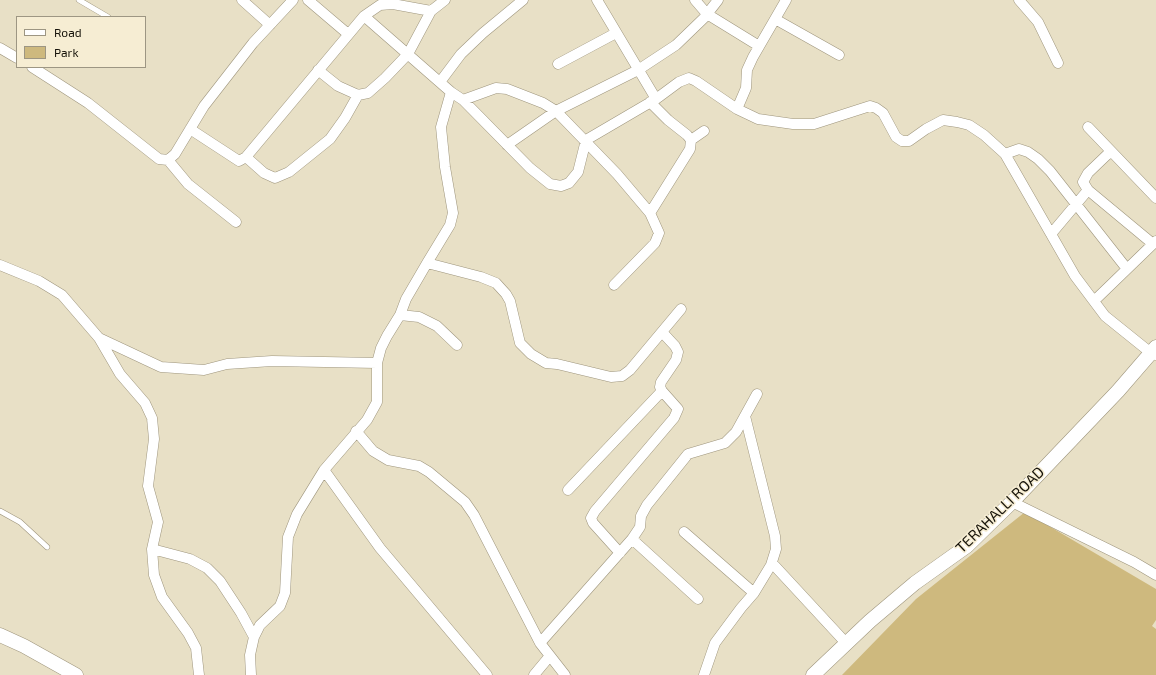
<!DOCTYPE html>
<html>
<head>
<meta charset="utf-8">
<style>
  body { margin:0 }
  #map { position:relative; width:1156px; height:675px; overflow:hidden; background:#e8e0c6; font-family:"Exo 2",sans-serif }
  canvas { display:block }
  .legend { position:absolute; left:16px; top:16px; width:130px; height:52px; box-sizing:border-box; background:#f6edd3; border:1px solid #9d9683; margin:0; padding:5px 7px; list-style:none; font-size:12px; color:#17140b }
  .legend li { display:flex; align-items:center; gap:8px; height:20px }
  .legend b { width:20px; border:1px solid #9d9683 }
</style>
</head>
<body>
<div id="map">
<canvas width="1156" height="675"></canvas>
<ul class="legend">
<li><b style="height:5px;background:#fff"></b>Road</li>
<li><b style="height:11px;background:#ceb97e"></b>Park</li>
</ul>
</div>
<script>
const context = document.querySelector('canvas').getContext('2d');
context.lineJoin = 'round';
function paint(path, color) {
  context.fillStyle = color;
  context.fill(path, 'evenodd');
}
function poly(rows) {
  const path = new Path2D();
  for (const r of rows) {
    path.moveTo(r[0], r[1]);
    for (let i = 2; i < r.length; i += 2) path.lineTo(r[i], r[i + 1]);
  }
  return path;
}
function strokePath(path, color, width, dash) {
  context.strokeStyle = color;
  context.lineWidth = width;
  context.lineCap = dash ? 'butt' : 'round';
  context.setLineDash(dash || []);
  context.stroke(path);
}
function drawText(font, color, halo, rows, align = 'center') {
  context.font = font + ' "Exo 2",sans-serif';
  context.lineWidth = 3;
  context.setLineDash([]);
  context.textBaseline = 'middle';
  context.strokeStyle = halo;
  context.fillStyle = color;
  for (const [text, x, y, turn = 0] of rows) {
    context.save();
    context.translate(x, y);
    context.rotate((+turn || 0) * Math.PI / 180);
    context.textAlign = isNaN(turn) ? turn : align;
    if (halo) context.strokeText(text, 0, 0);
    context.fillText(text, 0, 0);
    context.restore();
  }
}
paint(poly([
  [1025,512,1156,589,1156,620,1152,626,1156,629,1156,675,842,675,916,599]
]), '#ceb97e');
const lane = poly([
  [79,0,108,17],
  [0,511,20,522,47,547]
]);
const street = poly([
  [242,0,270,25],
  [308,0,348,34],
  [597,0,656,99],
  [695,0,707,14,759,46],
  [1019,0,1038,22,1058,63],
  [364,16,451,92,463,100,530,168,550,184,561,186,569,183,578,172,586,140,656,99,679,82,689,78,696,81,737,109,758,119,793,124,814,124,870,106,876,108,883,113,896,137,902,141,909,141,926,129,943,120,957,122,969,125,984,135,1005,154,1075,276,1105,316,1151,353,1156,355],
  [775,19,839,55],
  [0,48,17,58],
  [558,64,616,33],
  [32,67,88,103,159,159,168,160,175,154,204,106,253,43,293,0],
  [318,70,338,86,358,95,368,93,385,78,408,54,431,11,445,0],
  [440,82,461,54,483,33,523,0],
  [463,100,496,88,507,89,543,103,556,111,617,174,650,213,659,233,655,243,614,285],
  [737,109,746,88,747,70,753,57,786,0],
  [1088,127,1156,198],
  [190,129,239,161,246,157,364,16,380,5,393,4,431,11],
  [691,140,704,131],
  [507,145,556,111,638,70,676,45,704,18,718,0],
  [1111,151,1088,173,1083,182,1088,190,1153,244],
  [1005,154,1019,149,1028,152,1038,159,1050,171,1127,269],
  [246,157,264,173,275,178,289,172,330,139,345,118,358,95],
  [168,160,188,184,236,222],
  [650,213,690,149,691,140,687,135,668,120,650,102],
  [1051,234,1088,190],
  [427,263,481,277,496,283,506,294,510,301,520,343,531,354,546,363,557,364,611,377,622,376,630,370,681,309],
  [0,265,39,281,62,295,99,338,120,374,145,403,152,418,154,439,148,486,158,522,152,549,154,575,162,597,188,633,196,648,199,675],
  [1094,301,1156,241],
  [400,315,419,317,437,326,457,345],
  [99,338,161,367,204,370,227,364,272,361,377,363],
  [356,431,373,451,388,460,419,466,429,472,465,502,474,515,540,643,565,675],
  [324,470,380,548,487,675],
  [568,490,662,391],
  [1012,502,1134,562,1156,575],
  [684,532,754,593],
  [632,539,698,599],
  [152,549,190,559,207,568,220,581,241,613,254,637],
  [620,553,593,523,591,518,595,511,674,418,678,409,662,391,660,387,661,382,676,360,678,352,675,346,662,332],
  [772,563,846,643],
  [540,643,632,539,640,527,641,516,647,505,688,454,725,443,736,432,757,394],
  [251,675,250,655,254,637,260,625,280,606,285,593,288,537,297,514,324,470,367,420,377,402,377,363,381,348,387,336,400,315,406,299,427,263,450,225,453,213,445,167,441,127,451,92],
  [534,675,549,657],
  [704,675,715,643,741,608,754,593,771,565,776,549,775,536,745,416]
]);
const secondary = poly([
  [0,635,24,646,76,675],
  [813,675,870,621,915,583,967,546,1012,502,1118,391,1156,347]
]);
strokePath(lane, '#9e957d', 6);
strokePath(street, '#9e957d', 11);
strokePath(secondary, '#9e957d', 15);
strokePath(lane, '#fff', 5);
strokePath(street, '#fff', 10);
strokePath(secondary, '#fff', 14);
drawText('15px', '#17140b', '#f6edd3', [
  ["TERAHALLI ROAD",1000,510,-44]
]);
</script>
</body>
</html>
